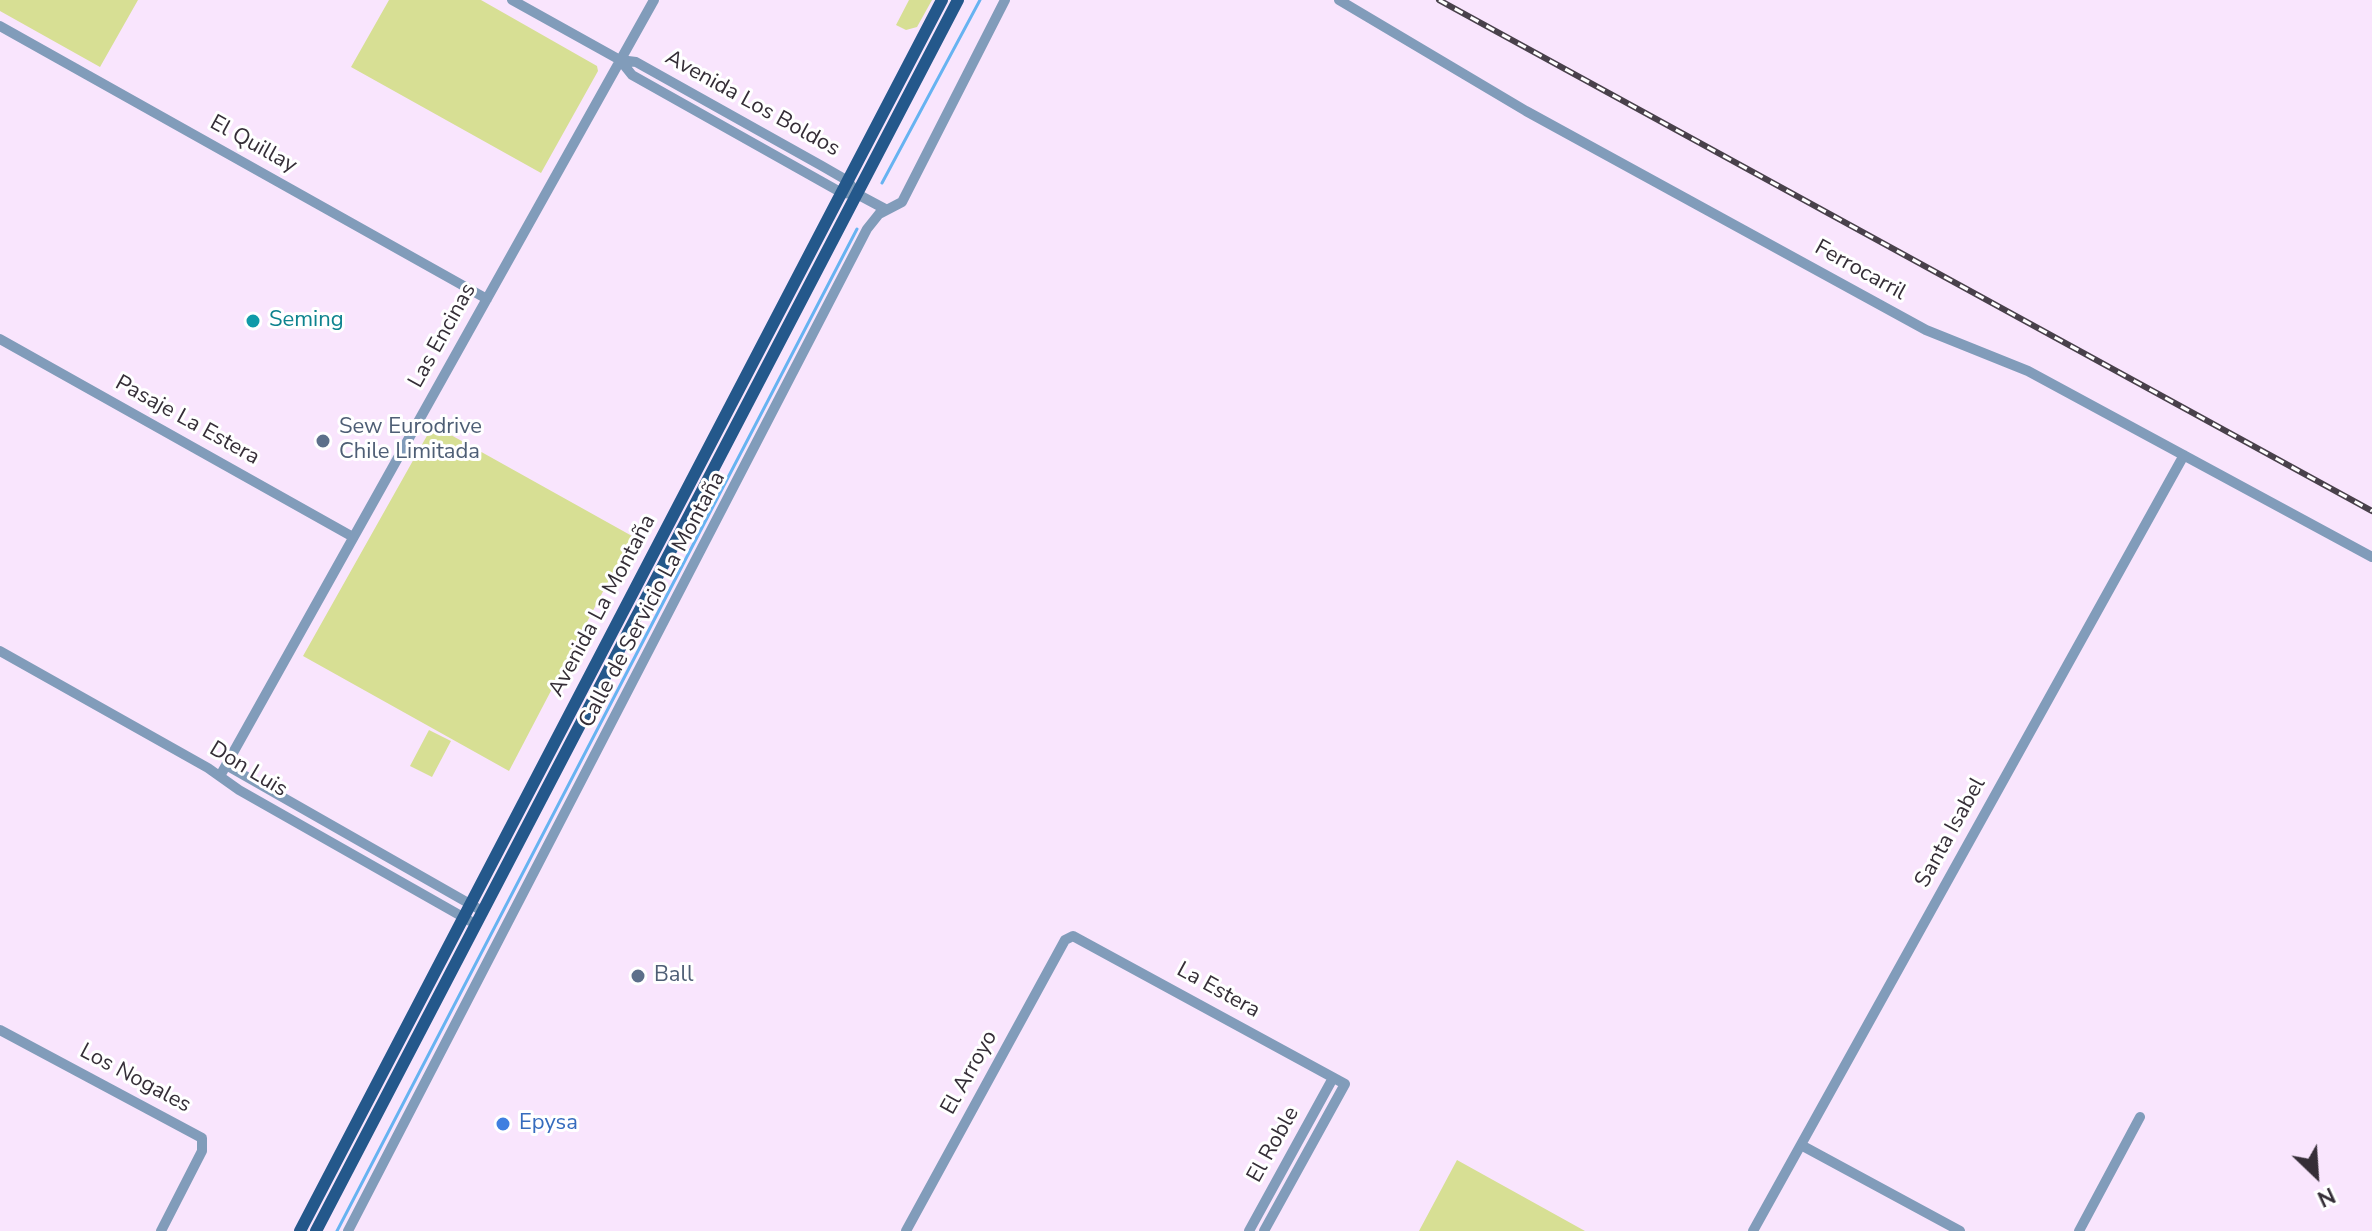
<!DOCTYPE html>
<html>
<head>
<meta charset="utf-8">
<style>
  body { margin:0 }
  #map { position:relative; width:2372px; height:1231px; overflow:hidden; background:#f9e5fd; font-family:"Nunito Sans",sans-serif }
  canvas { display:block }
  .north { position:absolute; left:2276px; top:1135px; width:80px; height:80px; -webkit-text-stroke:6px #fff; paint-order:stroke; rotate:155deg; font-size:22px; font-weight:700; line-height:32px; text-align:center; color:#352e37 }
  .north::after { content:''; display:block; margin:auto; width:28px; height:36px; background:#352e37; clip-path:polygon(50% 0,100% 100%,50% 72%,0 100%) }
</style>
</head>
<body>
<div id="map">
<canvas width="2372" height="1231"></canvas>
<div class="north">N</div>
</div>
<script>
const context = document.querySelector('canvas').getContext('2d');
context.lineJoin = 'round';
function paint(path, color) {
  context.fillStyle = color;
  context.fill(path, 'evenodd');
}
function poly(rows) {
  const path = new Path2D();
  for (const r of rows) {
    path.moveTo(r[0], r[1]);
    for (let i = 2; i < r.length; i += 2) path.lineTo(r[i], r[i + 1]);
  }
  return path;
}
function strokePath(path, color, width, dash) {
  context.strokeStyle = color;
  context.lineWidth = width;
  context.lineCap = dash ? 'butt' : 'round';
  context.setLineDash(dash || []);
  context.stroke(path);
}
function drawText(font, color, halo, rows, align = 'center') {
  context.font = font + ' "Nunito Sans",sans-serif';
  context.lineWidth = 6;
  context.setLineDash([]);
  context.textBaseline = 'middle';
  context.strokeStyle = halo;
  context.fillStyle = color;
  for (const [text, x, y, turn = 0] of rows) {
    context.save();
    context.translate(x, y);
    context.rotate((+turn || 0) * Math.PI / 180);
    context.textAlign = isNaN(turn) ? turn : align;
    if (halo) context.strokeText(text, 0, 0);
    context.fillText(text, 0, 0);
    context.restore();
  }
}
paint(poly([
  [0,0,138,0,100,67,0,11],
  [389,0,481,0,597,66,598,71,541,173,351,67],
  [909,0,932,0,917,27,906,30,896,25],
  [433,425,632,536,509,771,303,656],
  [429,730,451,741,432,777,410,766],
  [1457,1160,1585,1231,1419,1231]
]), '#d7df94');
strokePath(poly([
  [882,183,980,0],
  [337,1231,857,229]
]), '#67b3f1', 3);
strokePath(poly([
  [512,0,620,60,636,62,822,166,848,181,857,194],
  [1339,0,1526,111,1926,330,2028,371,2372,557],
  [0,26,487,299],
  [620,60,632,75,842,193,857,194,887,210],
  [0,339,353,537],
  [0,651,208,768,239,790,470,921],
  [226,765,477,908],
  [220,776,654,0],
  [0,1030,202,1138,202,1151,161,1231],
  [1801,1145,1960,1231],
  [348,1231,867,229,879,214,902,202,1005,0],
  [906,1231,1065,940,1073,936,1345,1084,1264,1231],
  [1249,1231,1333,1078],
  [1753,1231,2184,455],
  [2079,1231,2140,1117]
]), '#819cba', 10);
strokePath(poly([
  [300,1231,942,0],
  [316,1231,958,0]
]), '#24588b', 12);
const rail = poly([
  [1439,0,2372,511]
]);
strokePath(rail, '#49414b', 6);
strokePath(rail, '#fff', 3, [9]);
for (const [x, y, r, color] of [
  [253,321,8,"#0f9aa8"],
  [323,441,8,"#5c6f8a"],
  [638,976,8,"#5c6f8a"],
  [503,1124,8,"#3f7fe0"]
]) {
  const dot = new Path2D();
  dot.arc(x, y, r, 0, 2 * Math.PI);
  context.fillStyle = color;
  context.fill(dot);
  strokePath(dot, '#fff', 3);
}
drawText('22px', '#352e37', '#fff', [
  ["Avenida Los Boldos",752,104,29],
  ["El Quillay",253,145,29],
  ["Ferrocarril",1860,271,29],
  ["Las Encinas",443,336,-61],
  ["Pasaje La Estera",187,421,29],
  ["Calle de Servicio La Montaña",653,600,-62],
  ["Avenida La Montaña",603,606,-62],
  ["Don Luis",248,770,31],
  ["Santa Isabel",1951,833,-61],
  ["La Estera",1218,991,29],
  ["El Arroyo",970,1073,-61],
  ["Los Nogales",135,1079,28],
  ["El Roble",1274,1145,-61]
]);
drawText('22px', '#0d838f', '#fff', [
  ["Seming",269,321]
], 'left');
drawText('22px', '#4e5e75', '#fff', [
  ["Sew Eurodrive",339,428],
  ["Chile Limitada",339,453],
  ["Ball",654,976]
], 'left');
drawText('22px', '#366cbe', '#fff', [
  ["Epysa",519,1124]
], 'left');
</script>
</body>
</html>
